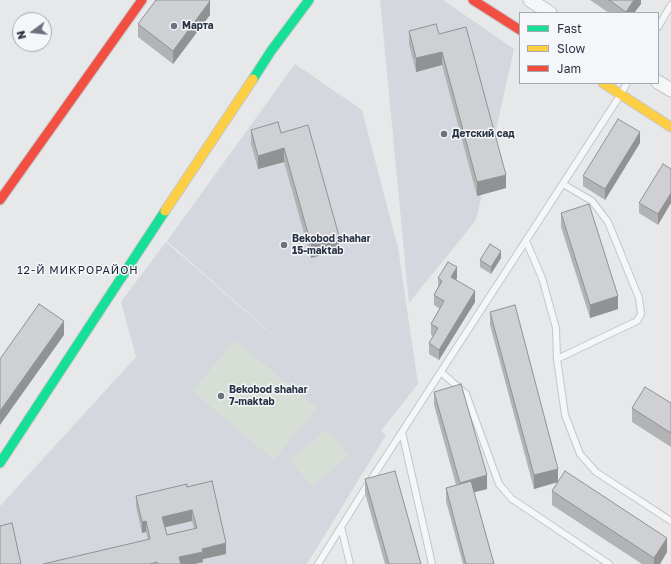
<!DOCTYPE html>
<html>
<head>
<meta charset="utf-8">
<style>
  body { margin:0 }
  #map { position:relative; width:671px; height:564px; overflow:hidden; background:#e6e8ea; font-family:"Golos Text",sans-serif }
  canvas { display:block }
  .legend { position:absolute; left:519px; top:12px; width:140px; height:72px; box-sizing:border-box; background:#f4f6f9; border:1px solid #a4a8b1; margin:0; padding:5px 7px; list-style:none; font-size:12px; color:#2b3445 }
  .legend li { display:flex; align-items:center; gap:8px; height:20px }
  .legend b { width:20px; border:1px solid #a4a8b1 }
  .north { position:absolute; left:12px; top:12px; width:40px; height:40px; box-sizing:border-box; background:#f4f6f9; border:1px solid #a4a8b1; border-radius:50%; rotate:255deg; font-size:11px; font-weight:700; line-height:16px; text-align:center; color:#2b3445 }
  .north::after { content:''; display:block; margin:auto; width:14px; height:18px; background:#6c737f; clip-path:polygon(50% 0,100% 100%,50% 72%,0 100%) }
</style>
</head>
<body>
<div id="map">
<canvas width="671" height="564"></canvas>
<ul class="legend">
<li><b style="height:5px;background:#16e098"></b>Fast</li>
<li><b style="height:5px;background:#ffcf43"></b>Slow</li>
<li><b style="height:5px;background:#f24e42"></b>Jam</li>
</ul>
<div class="north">N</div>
</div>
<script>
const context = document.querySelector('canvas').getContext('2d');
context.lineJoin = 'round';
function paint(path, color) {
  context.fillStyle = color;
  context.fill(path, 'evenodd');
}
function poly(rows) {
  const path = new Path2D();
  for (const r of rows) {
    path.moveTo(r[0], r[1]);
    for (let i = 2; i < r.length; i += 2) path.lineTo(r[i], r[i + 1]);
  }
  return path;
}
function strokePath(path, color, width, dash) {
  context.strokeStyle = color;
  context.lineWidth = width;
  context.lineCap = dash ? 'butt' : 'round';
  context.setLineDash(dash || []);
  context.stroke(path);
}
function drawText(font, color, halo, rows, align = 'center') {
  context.font = font + ' "Golos Text",sans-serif';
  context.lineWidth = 3;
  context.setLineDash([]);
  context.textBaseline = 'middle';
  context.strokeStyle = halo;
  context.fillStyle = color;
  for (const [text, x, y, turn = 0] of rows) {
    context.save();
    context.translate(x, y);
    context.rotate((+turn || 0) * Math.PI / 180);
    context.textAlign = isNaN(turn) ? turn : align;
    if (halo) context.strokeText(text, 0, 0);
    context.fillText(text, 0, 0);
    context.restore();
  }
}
paint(poly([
  [380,0,443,0,514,49,476,220,409,303],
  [295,64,362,110,398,248,418,384,381,431,386,435,307,564,0,564,0,506,136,357,121,302,166,242,315,372,167,241]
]), '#d4d7dd');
paint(poly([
  [235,340,317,408,274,460,192,391],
  [326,429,349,455,313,487,290,461]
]), '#d6ded6');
const lane = poly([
  [658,27,671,5],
  [526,241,542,278,556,328,557,359,565,415,580,454,596,472,671,521],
  [557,359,637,321,641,314,639,298,608,222,592,201,563,184],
  [441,372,466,394,499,484,512,499,609,564],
  [402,432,432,564],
  [341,527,350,564],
  [318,564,361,495,621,94,627,83]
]);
const street = poly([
  [530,0,550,13],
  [658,82,671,90]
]);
const fast = poly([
  [253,79,271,51,309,0],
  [0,463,165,211]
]);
const slow = poly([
  [603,83,671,127],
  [165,211,253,79]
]);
const jam = poly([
  [473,0,520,30],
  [0,200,142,0]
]);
strokePath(lane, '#c4c6c8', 8);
strokePath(street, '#c4c6c8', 15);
strokePath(fast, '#c4c6c8', 11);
strokePath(slow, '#c4c6c8', 11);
strokePath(jam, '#c4c6c8', 11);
strokePath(lane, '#f5f6f7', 6);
strokePath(street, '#f5f6f7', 13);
strokePath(fast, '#16e098', 9);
strokePath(slow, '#ffcf43', 9);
strokePath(jam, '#f24e42', 9);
paint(poly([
  [590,0,641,0,641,4,634,13,609,13],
  [210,15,173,64,138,37,138,24],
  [409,31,439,34,506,188,477,196,442,65,416,72,409,44],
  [251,130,281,133,339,250,311,258,284,162,258,169,251,144],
  [640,143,605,200,583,186,583,176],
  [671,169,658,225,639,213,639,203],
  [561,213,618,309,590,318,561,227],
  [501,258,491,274,480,267,480,260],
  [438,278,457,278,456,279,475,302,439,360,429,354,429,343,433,336,431,335,431,324,440,309,434,305,434,295,438,287],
  [490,312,558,481,667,552,660,564,642,564,552,505,552,491,557,482,534,489,490,325],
  [434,392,487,489,474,492,494,564,463,564,446,501,446,488,456,485,434,405],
  [671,403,671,447,632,422,632,408],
  [365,479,421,564,385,564,365,493],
  [187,487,226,554,203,559,203,562,194,564,43,564,148,540,146,532,142,533,136,506,136,496],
  [192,521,194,529,167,535,165,527]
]), '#b1b3b5');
paint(poly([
  [634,0,641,0,641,4,634,13,626,13,626,12],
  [210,1,210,15,173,64,173,51],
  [442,52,442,65,416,72,416,58],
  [640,132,640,143,605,200,605,189],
  [284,148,284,162,258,169,258,156],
  [506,175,506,188,477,196,477,182],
  [671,193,671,203,658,225,658,214],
  [339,236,339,250,311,258,311,244],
  [501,251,501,258,491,274,491,267],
  [457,267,457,278,451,287,451,277],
  [475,291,475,302,439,360,439,350],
  [618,296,618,309,590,318,590,305],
  [64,321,64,335,0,425,0,411],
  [558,469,558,482,534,489,534,475],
  [487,475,487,489,460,496,460,483],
  [192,510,192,521,162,528,162,517],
  [146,521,146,532,142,533,142,522],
  [667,538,667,552,660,564,654,564,654,558],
  [226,543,226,554,203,559,203,562,194,564,179,564,179,557,202,549]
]), '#909294');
const building = poly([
  [156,0,208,0,210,1,173,51,138,24,156,0],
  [609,0,634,0,626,12,609,0],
  [436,24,439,34,466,27,506,175,477,182,442,52,416,58,409,31,436,24],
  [618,119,640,132,605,189,583,176,618,119],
  [278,122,281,133,308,125,339,236,311,244,284,148,258,156,251,130,278,122],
  [663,164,671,169,671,193,658,214,639,203,663,164],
  [589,204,618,296,590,305,561,213,589,204],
  [490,244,501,251,491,267,480,260,490,244],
  [448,262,457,267,451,277,475,291,439,350,429,343,438,328,431,324,444,301,434,295,442,281,438,278,448,262],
  [39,304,64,321,0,411,0,359,39,304],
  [515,305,558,469,534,475,490,312,515,305],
  [461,384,487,475,460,483,434,392,461,384],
  [645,387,671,403,671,433,632,408,645,387],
  [395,471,421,564,389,564,365,479,395,471],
  [565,471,667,538,654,558,552,491,565,471],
  [212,481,226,543,202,549,203,552,179,557,181,564,157,564,157,562,150,564,43,564,150,539,146,521,142,522,136,496,187,484,187,487,212,481],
  [192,510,197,528,167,535,162,517,192,510],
  [471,481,494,564,466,564,446,488,471,481],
  [12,523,21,564,0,564,0,526,12,523]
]);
paint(building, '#ced0d3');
strokePath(building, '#909294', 1);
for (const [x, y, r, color] of [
  [174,26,4,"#6c737f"],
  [444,134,4,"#6c737f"],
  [284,245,4,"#6c737f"],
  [221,396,4,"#6c737f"]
]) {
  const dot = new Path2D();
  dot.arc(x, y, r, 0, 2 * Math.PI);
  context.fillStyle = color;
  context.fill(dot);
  strokePath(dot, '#f4f6f9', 1.5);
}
drawText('bold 10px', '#2b3445', '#f4f6f9', [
  ["Марта",182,26],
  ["Детский сад",452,134],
  ["Bekobod shahar",292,239],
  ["15-maktab",292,251],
  ["Bekobod shahar",229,390],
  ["7-maktab",229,402]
], 'left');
context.letterSpacing = '1px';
drawText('11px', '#1d2536', '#f4f6f9', [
  ["12-Й МИКРОРАЙОН",78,271]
]);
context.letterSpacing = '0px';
</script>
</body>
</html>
